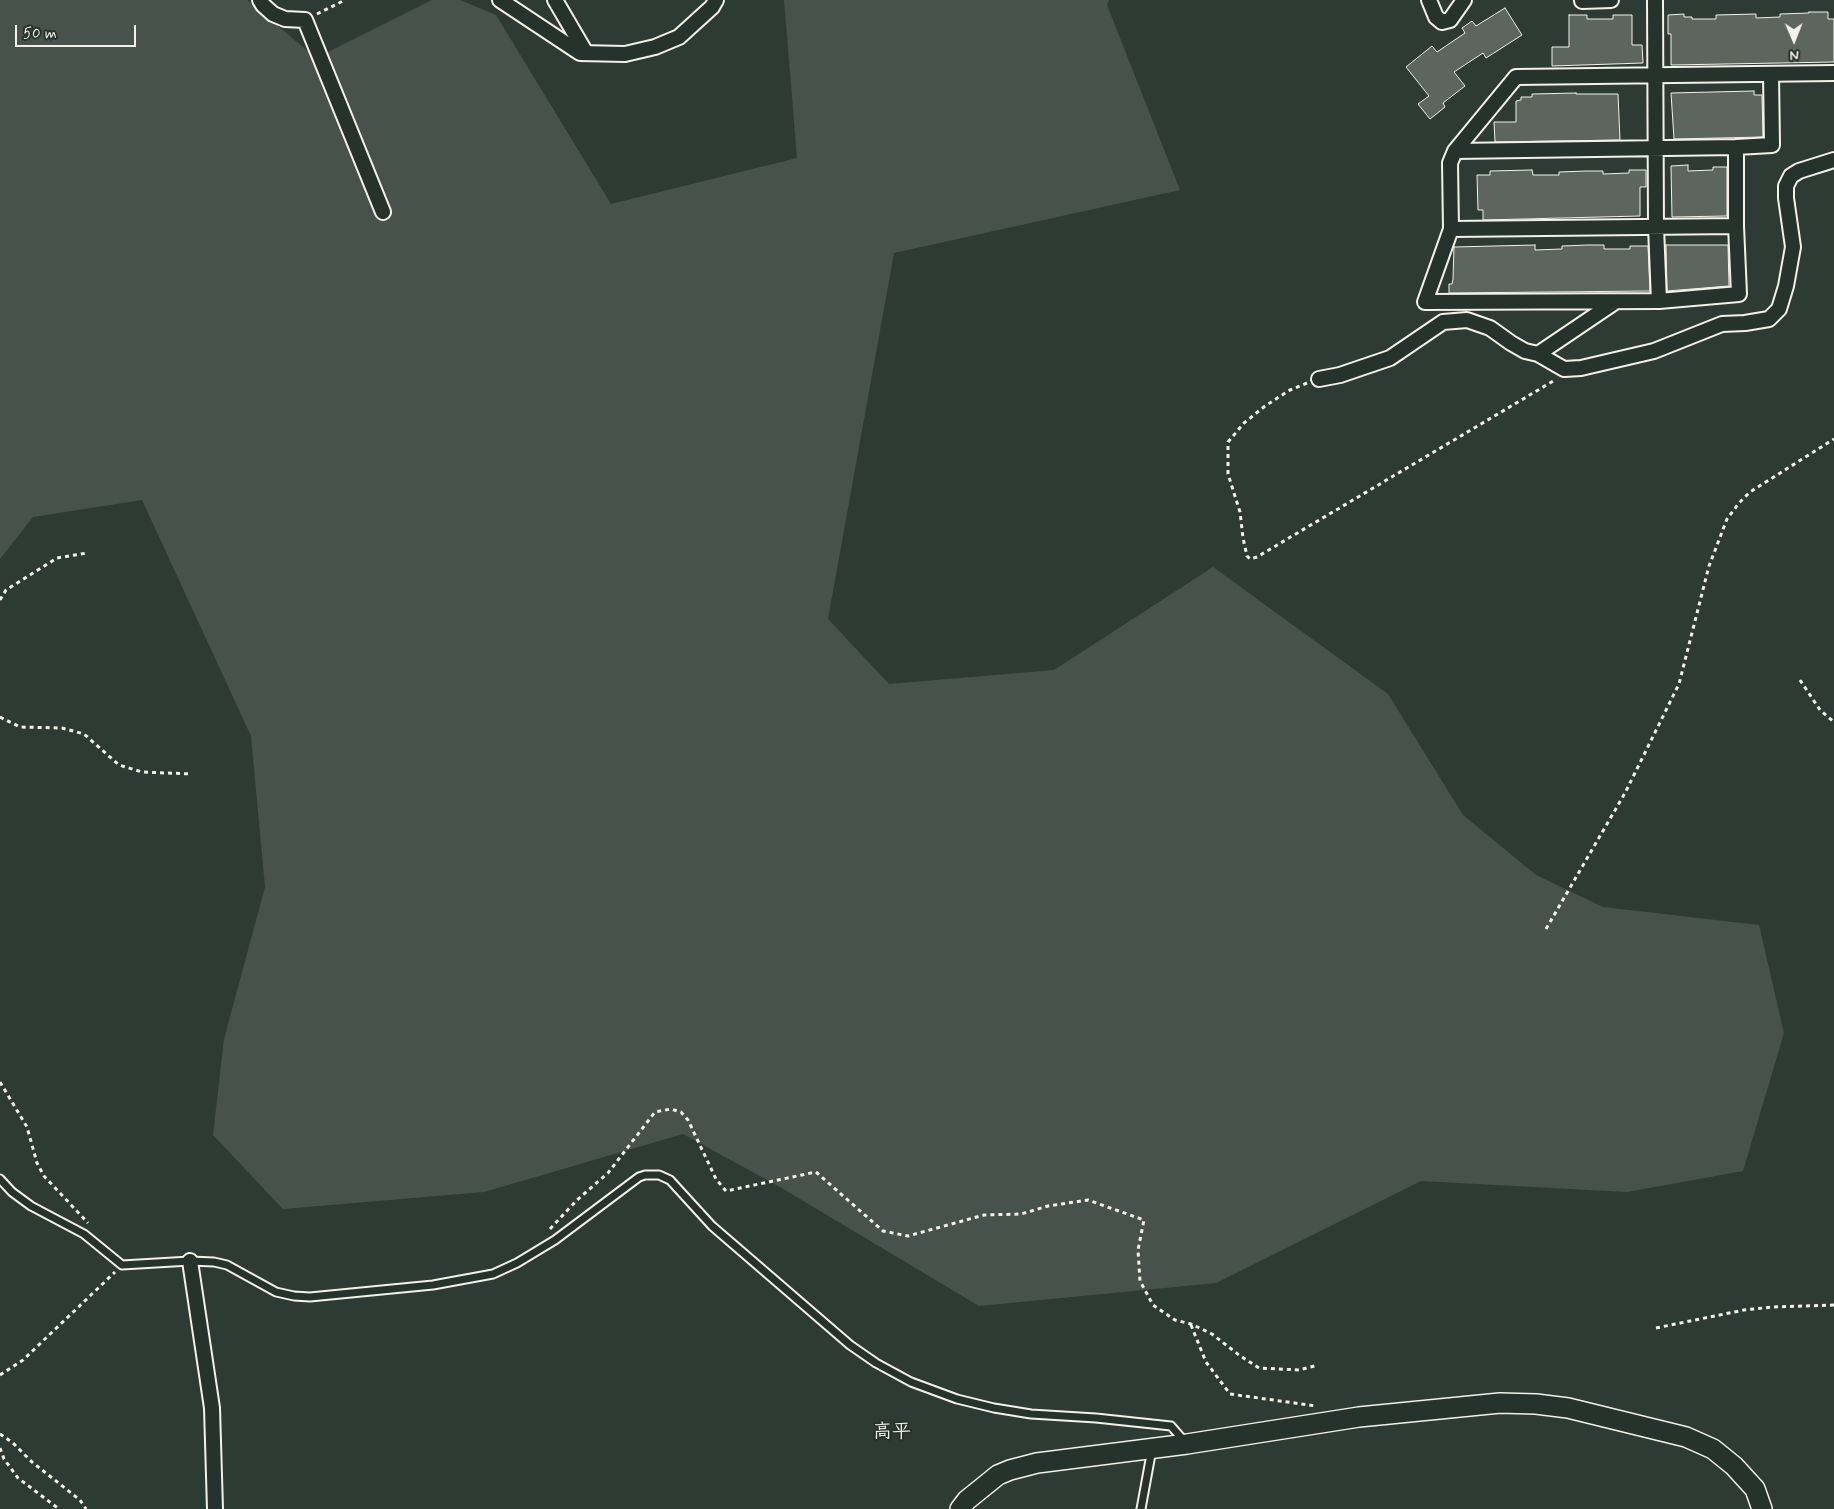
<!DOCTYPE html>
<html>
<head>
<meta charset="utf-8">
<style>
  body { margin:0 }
  #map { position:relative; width:1834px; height:1509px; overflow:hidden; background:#2e3b34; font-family:Mynerve,sans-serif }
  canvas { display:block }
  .north { position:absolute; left:1769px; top:15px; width:50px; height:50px; -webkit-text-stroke:4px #26332d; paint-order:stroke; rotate:179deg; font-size:14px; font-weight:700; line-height:20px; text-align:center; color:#f4f1e8 }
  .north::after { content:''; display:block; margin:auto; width:18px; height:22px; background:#f4f1e8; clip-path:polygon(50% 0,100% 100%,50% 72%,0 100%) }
  .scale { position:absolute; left:15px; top:25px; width:121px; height:22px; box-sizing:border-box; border:2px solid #f4f1e8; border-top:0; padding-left:6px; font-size:15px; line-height:18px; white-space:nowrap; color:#f4f1e8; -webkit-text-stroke:4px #26332d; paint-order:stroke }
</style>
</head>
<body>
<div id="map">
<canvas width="1834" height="1509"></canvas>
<div class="north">N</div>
<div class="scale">50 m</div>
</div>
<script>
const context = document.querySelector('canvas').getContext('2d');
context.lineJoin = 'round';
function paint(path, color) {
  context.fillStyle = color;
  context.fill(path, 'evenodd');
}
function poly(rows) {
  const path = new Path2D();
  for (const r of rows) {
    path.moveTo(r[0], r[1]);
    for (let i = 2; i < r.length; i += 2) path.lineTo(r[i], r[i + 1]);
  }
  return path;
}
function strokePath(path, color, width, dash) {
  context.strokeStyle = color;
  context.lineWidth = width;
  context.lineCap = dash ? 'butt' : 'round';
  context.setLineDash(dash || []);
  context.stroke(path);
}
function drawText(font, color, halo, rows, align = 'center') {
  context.font = font + ' Mynerve,"Klee One",sans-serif';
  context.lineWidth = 4;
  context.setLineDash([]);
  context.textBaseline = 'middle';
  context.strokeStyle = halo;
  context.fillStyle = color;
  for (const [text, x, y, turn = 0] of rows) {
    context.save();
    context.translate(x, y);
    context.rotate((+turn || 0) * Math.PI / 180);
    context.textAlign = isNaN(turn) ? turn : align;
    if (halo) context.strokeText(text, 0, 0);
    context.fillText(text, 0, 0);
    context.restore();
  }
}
paint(poly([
  [0,0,247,0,316,58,432,0,460,0,496,15,611,204,797,158,784,0,1109,0,1107,5,1180,190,894,253,828,619,889,684,1054,670,1213,567,1388,694,1463,815,1536,875,1603,907,1759,925,1784,1033,1743,1171,1627,1192,1421,1181,1216,1283,979,1306,780,1187,683,1134,484,1192,283,1209,213,1135,224,1039,265,887,251,736,142,500,33,517,0,559]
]), '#48524c');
const building = poly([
  [1505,8,1522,35,1486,58,1483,53,1454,72,1465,86,1443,103,1445,107,1430,119,1418,104,1429,96,1406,67,1432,46,1437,52,1465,33,1462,28,1472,21,1476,26,1505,8],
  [1809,12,1828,12,1828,19,1834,19,1834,62,1671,65,1671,34,1668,34,1668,15,1684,14,1684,17,1692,17,1692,19,1716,19,1716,15,1756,14,1756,18,1780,17,1780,14,1809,13,1809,12],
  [1569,15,1587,15,1587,19,1613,19,1613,15,1632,15,1632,45,1642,45,1643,63,1552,66,1552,47,1569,47,1569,15],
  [1754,91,1754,95,1762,95,1763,137,1674,139,1671,93,1754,91],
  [1576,93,1576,94,1618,94,1620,140,1495,142,1494,122,1516,122,1516,101,1521,100,1521,97,1532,97,1532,94,1576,93],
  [1688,165,1688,171,1713,170,1713,167,1727,167,1727,216,1672,217,1671,166,1688,165],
  [1532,170,1533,175,1559,175,1559,172,1586,171,1603,171,1603,174,1629,173,1629,170,1646,170,1646,187,1640,187,1640,216,1483,220,1483,210,1478,210,1477,175,1490,175,1490,171,1532,170],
  [1535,245,1535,250,1562,249,1562,246,1588,245,1604,245,1604,249,1630,249,1630,246,1648,246,1650,291,1449,293,1449,284,1452,284,1453,279,1454,247,1535,245],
  [1666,245,1728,245,1729,286,1667,291,1666,245]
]);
paint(building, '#5c655e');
strokePath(building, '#f4f1e8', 1);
const lane = poly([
  [0,1179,12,1192,31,1206,84,1234,122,1265,190,1261,214,1262,227,1265,276,1292,294,1296,310,1297,433,1285,493,1274,517,1263,555,1240,639,1177,645,1175,659,1175,670,1180,712,1226,850,1345,876,1363,911,1382,957,1399,994,1408,1031,1414,1096,1418,1171,1426,1185,1442],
  [1141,1509,1152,1449]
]);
const street = poly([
  [260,0,263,5,273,14,285,19,305,20,383,212],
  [500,0,580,53,625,54,655,47,679,37,712,7,716,0],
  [555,0,586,53],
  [1429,0,1436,17,1442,22,1450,20,1464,0],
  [1655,0,1656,227,1659,301],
  [1582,1,1611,0],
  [1736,147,1772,145,1771,74],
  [1455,151,1736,147,1736,226,1739,294,1659,301,1425,302,1451,229,1450,163,1455,151,1516,77,1834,73],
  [1451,229,1736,226],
  [1538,354,1564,369,1581,368,1654,351,1722,324,1745,323,1769,319,1779,309,1786,286,1793,247,1786,198,1786,186,1791,176,1799,171,1834,160],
  [1319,379,1340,375,1390,358,1443,322,1467,320,1490,328,1511,343,1525,351,1538,354,1615,302],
  [190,1261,212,1408,215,1509]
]);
const secondary = poly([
  [960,1509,967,1500,998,1475,1010,1470,1037,1463,1187,1444,1359,1417,1500,1403,1536,1404,1568,1408,1686,1437,1713,1449,1734,1466,1755,1489,1762,1509]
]);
strokePath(lane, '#f4f1e8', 11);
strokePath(street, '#f4f1e8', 18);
strokePath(secondary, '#f4f1e8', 22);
strokePath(poly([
  [317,14,345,0],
  [1307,383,1290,390,1265,406,1244,423,1228,442,1228,474,1240,512,1243,538,1247,556,1250,559,1257,557,1555,380],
  [0,600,6,590,57,558,87,553],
  [1800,680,1820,710,1834,722],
  [0,717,20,727,62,728,84,734,119,765,142,772,192,774],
  [1546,929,1625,793,1679,684,1709,566,1727,519,1739,503,1750,492,1834,439],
  [0,1082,27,1127,37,1163,44,1176,88,1223],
  [550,1229,577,1200,608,1173,655,1112,671,1109,681,1112,688,1120,716,1179,726,1191,816,1172,883,1231,908,1236,984,1215,1021,1214,1048,1206,1088,1200,1144,1220,1138,1250,1140,1281,1153,1305,1175,1320,1191,1324,1212,1334,1239,1355,1259,1368,1299,1370,1318,1365],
  [1191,1325,1206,1362,1230,1394,1316,1406],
  [1656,1328,1744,1310,1773,1307,1834,1305],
  [0,1375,23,1360,115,1272],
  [0,1434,13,1443,32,1462,80,1500,86,1509],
  [0,1448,4,1459,18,1478,59,1509]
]), '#f4f1e8', 3, [4, 4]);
strokePath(lane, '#26332d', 7);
strokePath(street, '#26332d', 14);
strokePath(secondary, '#26332d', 19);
drawText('bold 19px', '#f4f1e8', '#26332d', [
  ["高平",892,1433]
]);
</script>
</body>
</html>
